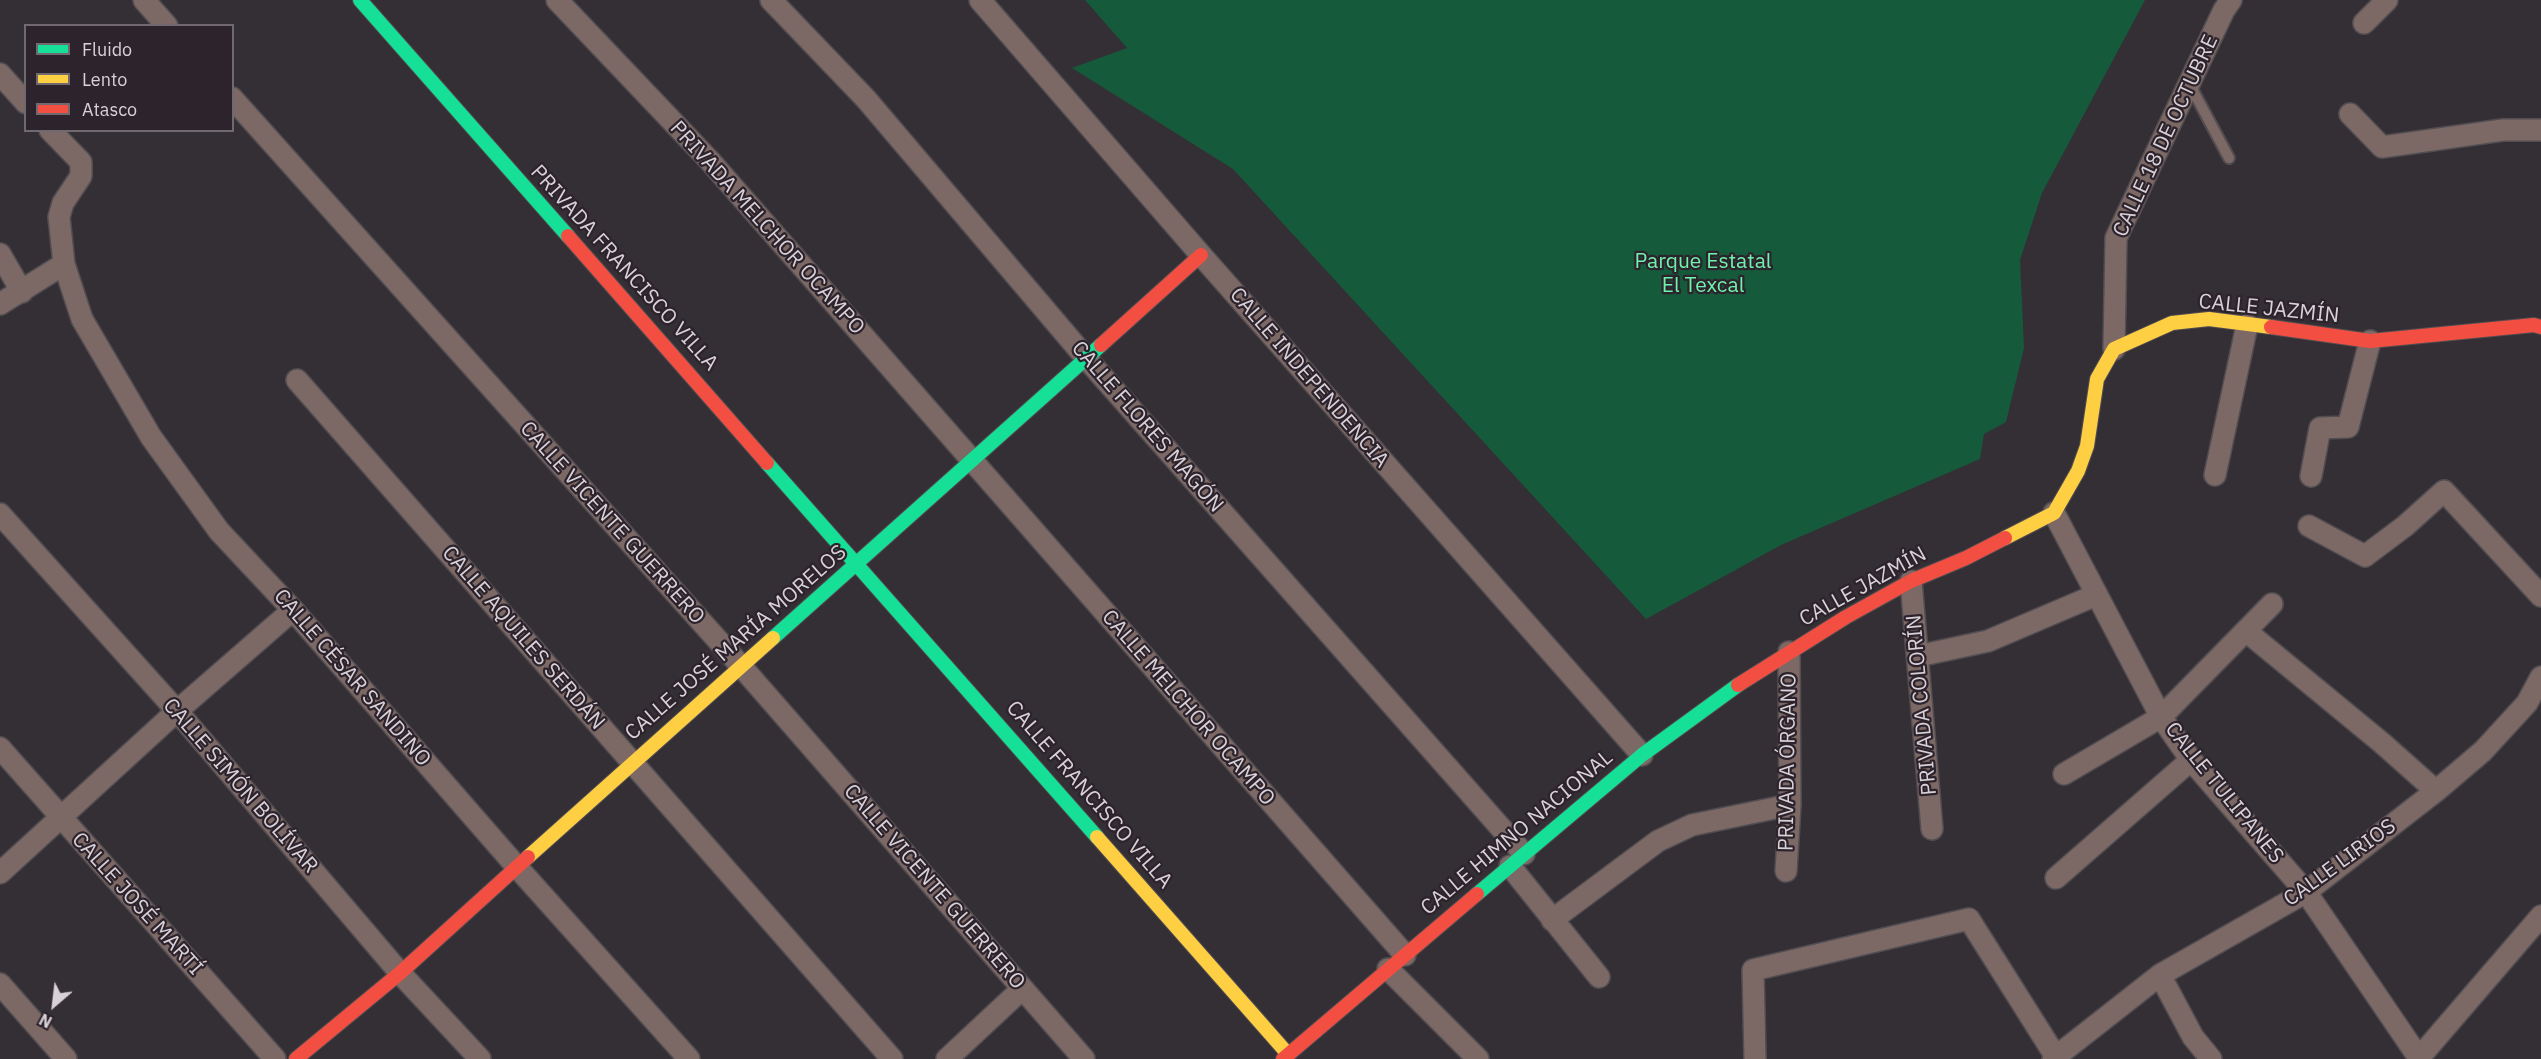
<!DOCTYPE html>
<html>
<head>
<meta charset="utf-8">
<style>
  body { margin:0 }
  #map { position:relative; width:2541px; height:1059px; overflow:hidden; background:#342f34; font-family:"IBM Plex Sans",sans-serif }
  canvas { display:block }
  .legend { position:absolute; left:24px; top:24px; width:210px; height:108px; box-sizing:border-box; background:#2d232c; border:2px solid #716970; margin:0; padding:8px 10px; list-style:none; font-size:18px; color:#d8d1d7 }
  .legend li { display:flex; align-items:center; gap:12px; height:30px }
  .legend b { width:30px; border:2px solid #716970 }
  .north { position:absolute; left:24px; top:975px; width:60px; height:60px; -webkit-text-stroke:4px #2d232c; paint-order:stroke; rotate:208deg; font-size:16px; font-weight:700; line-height:24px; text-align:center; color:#d8d1d7 }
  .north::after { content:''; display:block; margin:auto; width:21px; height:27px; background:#d8d1d7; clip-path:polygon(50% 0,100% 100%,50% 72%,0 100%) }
</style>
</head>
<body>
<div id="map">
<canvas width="2541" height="1059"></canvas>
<ul class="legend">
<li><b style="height:8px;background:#16e098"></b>Fluido</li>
<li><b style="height:8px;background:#ffcf43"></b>Lento</li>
<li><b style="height:8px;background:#f24e42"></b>Atasco</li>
</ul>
<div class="north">N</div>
</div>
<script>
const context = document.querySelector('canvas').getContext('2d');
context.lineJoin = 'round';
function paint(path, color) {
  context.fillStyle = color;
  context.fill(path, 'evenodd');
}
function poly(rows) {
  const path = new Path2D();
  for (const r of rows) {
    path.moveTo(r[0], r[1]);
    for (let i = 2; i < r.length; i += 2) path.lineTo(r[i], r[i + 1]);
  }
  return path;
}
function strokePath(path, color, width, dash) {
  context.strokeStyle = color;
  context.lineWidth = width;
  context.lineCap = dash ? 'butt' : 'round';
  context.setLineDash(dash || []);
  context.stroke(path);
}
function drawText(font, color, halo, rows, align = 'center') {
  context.font = font + ' "IBM Plex Sans",sans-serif';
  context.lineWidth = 4.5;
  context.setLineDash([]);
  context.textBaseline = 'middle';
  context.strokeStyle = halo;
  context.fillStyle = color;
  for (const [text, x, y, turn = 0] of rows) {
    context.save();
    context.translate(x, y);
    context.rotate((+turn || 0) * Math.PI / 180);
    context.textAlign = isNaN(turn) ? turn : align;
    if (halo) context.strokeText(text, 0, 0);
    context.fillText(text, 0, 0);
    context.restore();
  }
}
paint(poly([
  [1085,0,2145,0,2042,193,2020,260,2024,348,2006,422,1984,434,1980,459,1781,545,1646,619,1233,169,1072,68,1127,48]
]), '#165a3c');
const lane = poly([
  [2189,83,2229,158]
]);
const street = poly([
  [144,0,167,26],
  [557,0,710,161,1405,955],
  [771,0,866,99,1086,358,1524,854],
  [980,0,1201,255,1642,755],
  [2364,23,2387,0],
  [0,74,26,103],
  [232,98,741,666,1084,1059],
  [2350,114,2382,147,2503,130,2541,130],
  [50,130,81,162,81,176,63,203,59,217,64,264,82,319,151,437,219,531,293,610,517,867,689,1059],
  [0,254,22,292],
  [0,304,64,264],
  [2114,349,2116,238,2224,10,2231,0],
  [297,380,892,1059],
  [2215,475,2247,325],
  [2311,476,2320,428,2348,427,2370,341],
  [2054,513,2161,717,2191,760,2306,892,2419,1058],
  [0,514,177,711,400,973,480,1059],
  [2309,526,2365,556,2405,526,2444,491,2541,596],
  [1911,581,1932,829],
  [2246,631,2382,743,2436,791],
  [1918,656,1988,641,2096,595],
  [0,748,275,1059],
  [2064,774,2161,717,2272,604],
  [1510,866,1599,977],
  [1786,871,1790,805,1789,652],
  [0,873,177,711,293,610],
  [2056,878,2191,760],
  [1552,920,1658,841,1692,825,1790,805],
  [1388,969,1478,1059],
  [2160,975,2193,1037,2211,1059],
  [0,984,66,1059],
  [947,1059,1022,989],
  [1755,1059,1753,970,1969,919,2056,1057],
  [2053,1059,2160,975,2306,892,2436,791,2483,751,2527,703,2541,677],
  [2418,1059,2541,916]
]);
const fast = poly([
  [360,0,568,236],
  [767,463,1097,837],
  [773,638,1101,345],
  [1477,894,1642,755,1738,685]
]);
const slow = poly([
  [2005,538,2054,513,2078,471,2087,446,2097,379,2114,349,2172,323,2209,319,2271,327],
  [1097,837,1288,1054],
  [528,857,773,638]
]);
const jam = poly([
  [568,236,767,463],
  [2271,327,2370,341,2534,325,2541,327],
  [1101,345,1201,255],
  [1738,685,1846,617,1911,581,1966,558,2005,538],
  [296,1059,400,973,528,857],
  [1283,1059,1477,894]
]);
strokePath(lane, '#514d51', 14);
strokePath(street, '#514d51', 24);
strokePath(fast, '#514d51', 16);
strokePath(slow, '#514d51', 16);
strokePath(jam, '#514d51', 16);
strokePath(lane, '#7c6966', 10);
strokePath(street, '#7c6966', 21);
strokePath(fast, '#16e098', 14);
strokePath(slow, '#ffcf43', 14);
strokePath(jam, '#f24e42', 14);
drawText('21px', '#d8d1d7', '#2d232c', [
  ["CALLE 18 DE OCTUBRE",2166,136,-65],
  ["PRIVADA MELCHOR OCAMPO",767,228,48],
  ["PRIVADA FRANCISCO VILLA",624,268,48],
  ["CALLE JAZMÍN",2269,309,6],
  ["CALLE INDEPENDENCIA",1309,378,49],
  ["CALLE FLORES MAGÓN",1147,427,49],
  ["CALLE VICENTE GUERRERO",612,523,48],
  ["CALLE JAZMÍN",1863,587,-29],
  ["CALLE AQUILES SERDÁN",523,638,49],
  ["CALLE JOSÉ MARÍA MORELOS",736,643,-41],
  ["CALLE CÉSAR SANDINO",352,678,49],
  ["PRIVADA COLORÍN",1922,705,-95],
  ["CALLE MELCHOR OCAMPO",1188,708,49],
  ["PRIVADA ÓRGANO",1788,762,-89],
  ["CALLE SIMÓN BOLÍVAR",240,786,49],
  ["CALLE TULIPANES",2224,793,51],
  ["CALLE FRANCISCO VILLA",1089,795,49],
  ["CALLE HIMNO NACIONAL",1517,833,-40],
  ["CALLE LIRIOS",2340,863,-36],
  ["CALLE VICENTE GUERRERO",934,887,49],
  ["CALLE JOSÉ MARTÍ",137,904,48]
]);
drawText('21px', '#6ff2ad', '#2d232c', [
  ["Parque Estatal",1703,262],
  ["El Texcal",1703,286]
]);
</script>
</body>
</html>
